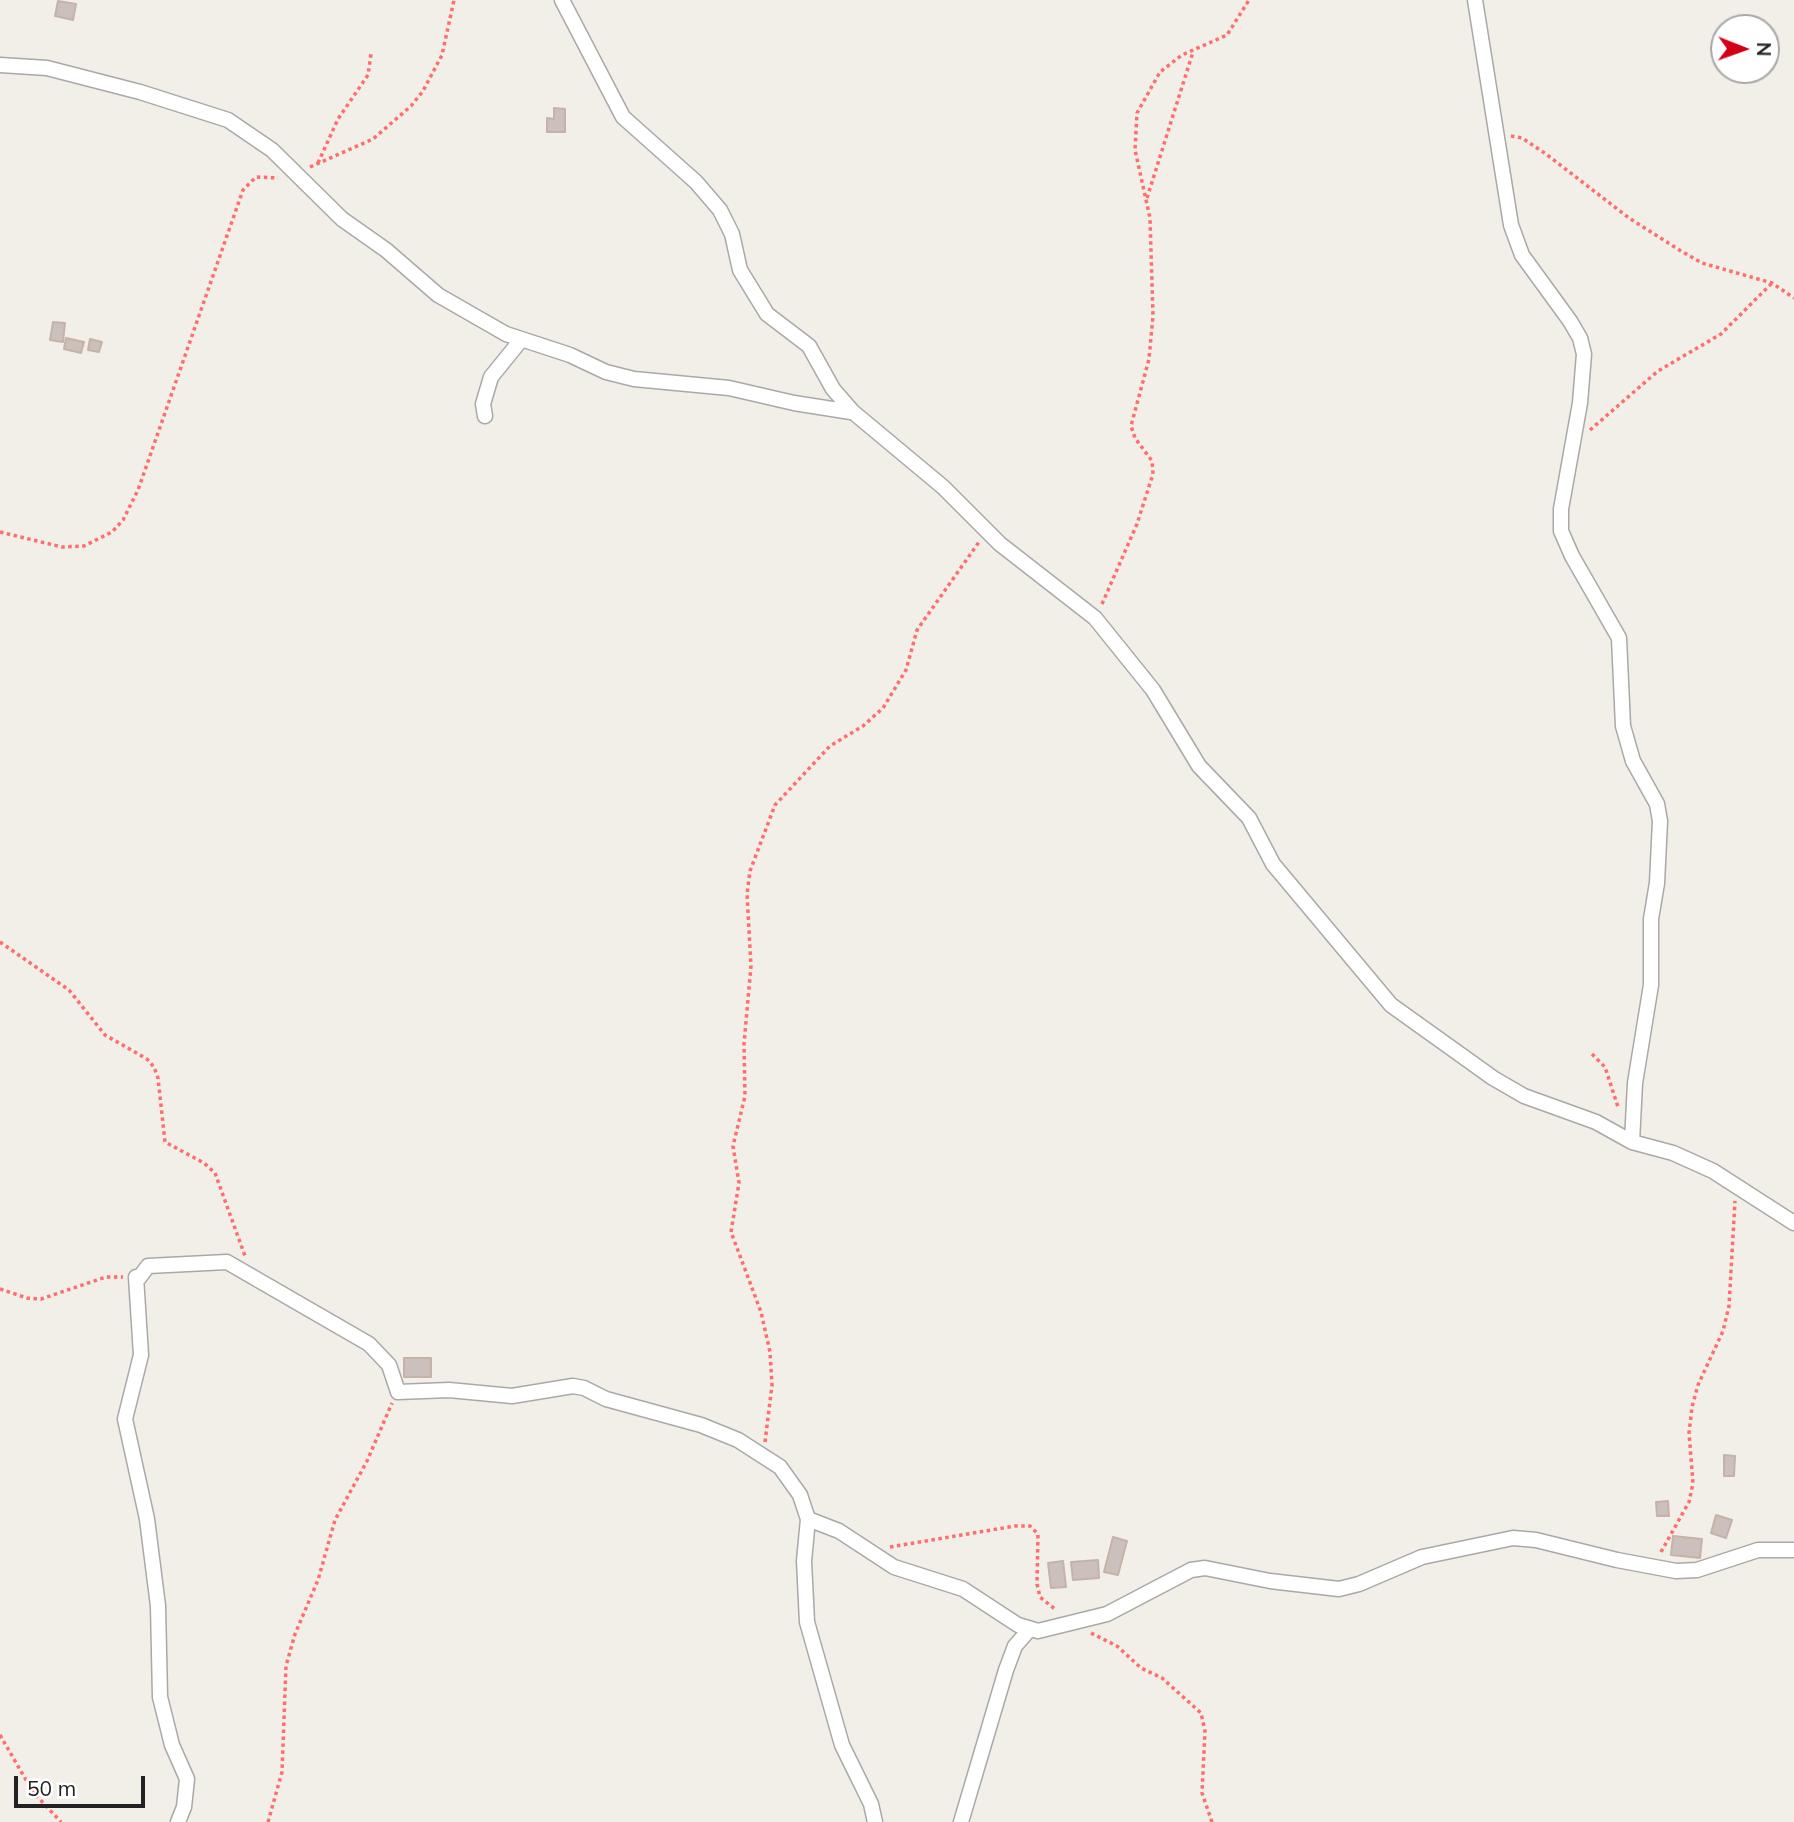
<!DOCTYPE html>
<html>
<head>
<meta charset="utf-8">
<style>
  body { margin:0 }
  #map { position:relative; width:1794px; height:1822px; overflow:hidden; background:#f2eee8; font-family:Mulish,sans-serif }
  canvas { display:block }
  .north { position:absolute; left:1710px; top:14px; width:70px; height:70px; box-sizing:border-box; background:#fff; border:2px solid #a7a7a7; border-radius:50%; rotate:91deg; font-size:19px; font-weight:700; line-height:28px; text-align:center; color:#222 }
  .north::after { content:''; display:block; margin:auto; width:24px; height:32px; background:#d40014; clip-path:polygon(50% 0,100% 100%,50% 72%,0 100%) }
  .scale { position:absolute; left:14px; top:1776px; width:131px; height:32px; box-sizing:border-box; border:4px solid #222; border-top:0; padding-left:9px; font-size:21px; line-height:24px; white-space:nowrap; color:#222; -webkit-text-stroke:5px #fff; paint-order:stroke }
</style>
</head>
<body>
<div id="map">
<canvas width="1794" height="1822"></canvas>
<div class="north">N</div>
<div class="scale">50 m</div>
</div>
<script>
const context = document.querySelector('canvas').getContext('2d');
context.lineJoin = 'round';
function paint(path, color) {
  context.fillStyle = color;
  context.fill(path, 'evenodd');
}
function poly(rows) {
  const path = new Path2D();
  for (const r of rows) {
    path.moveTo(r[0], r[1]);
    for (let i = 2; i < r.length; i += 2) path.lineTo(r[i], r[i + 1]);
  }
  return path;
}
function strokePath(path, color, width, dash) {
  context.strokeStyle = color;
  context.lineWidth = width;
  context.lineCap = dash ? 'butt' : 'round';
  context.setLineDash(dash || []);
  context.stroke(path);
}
const building = poly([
  [58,1,76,4,73,20,55,16,58,1],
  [554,108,565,109,565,132,547,132,547,118,554,119,554,108],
  [53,322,65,323,63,342,50,340,53,322],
  [66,338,84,342,81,353,64,349,66,338],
  [90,339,102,342,99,352,88,350,90,339],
  [404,1358,431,1358,431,1377,404,1377,404,1358],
  [1724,1455,1735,1456,1734,1476,1724,1476,1724,1455],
  [1668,1501,1669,1516,1657,1516,1656,1502,1668,1501],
  [1716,1515,1732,1520,1726,1538,1711,1533,1716,1515],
  [1673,1536,1702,1539,1700,1558,1671,1555,1673,1536],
  [1113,1537,1127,1541,1118,1575,1104,1572,1113,1537],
  [1098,1560,1099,1578,1073,1580,1071,1562,1098,1560],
  [1063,1561,1066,1587,1051,1588,1048,1563,1063,1561]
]);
paint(building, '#cbc0bb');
strokePath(building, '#c5b3a9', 2);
const street = poly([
  [562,0,623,117,696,182,720,210,732,234,740,270,767,314,809,346,833,389,853,412,943,487,1000,544,1095,618,1153,690,1199,766,1249,818,1273,864,1391,1005,1493,1078,1524,1096,1596,1122,1632,1142,1673,1153,1713,1171,1794,1223],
  [1475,0,1511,225,1522,255,1570,321,1580,338,1584,354,1580,403,1561,509,1561,531,1572,556,1619,638,1623,726,1633,761,1657,804,1660,821,1657,883,1651,919,1651,985,1635,1083,1632,1142],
  [0,65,47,68,140,92,228,120,272,150,342,219,386,250,438,295,506,334,570,355,606,372,634,379,729,388,794,403,851,412],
  [485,416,483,404,491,377,521,340],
  [808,1519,839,1531,894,1567,963,1589,1018,1625,1038,1631,1107,1614,1191,1570,1205,1568,1270,1581,1339,1589,1359,1584,1422,1557,1513,1538,1536,1540,1617,1560,1676,1571,1697,1570,1758,1550,1794,1550],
  [178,1822,184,1807,187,1779,172,1745,160,1697,158,1606,147,1519,125,1419,141,1355,136,1277,139,1278,148,1266,227,1262,369,1344,389,1365,398,1392,449,1390,512,1396,573,1386,584,1388,606,1399,701,1425,738,1440,780,1467,800,1495,808,1519,804,1561,807,1622,842,1745,871,1804,875,1822],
  [961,1822,1006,1670,1015,1646,1029,1630]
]);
strokePath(street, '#a9a9a9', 17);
strokePath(poly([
  [1511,136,1522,138,1546,154,1629,218,1681,251,1702,263,1772,283,1794,298],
  [318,163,338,119,368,75,371,54],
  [310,167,373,139,411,106,423,91,442,55,454,0],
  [1147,198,1193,52],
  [1590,430,1658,371,1721,334,1772,283],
  [0,532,62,547,84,546,112,532,123,520,138,490,243,190,256,177,278,178],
  [1102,604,1137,524,1153,474,1152,461,1135,438,1131,426,1149,359,1153,316,1150,218,1135,150,1137,113,1160,72,1182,55,1227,35,1249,0],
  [0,942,69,990,105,1035,147,1059,154,1067,158,1078,165,1142,204,1163,215,1173,245,1256],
  [1592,1054,1605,1067,1618,1107],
  [0,1289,27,1298,41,1299,106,1277,123,1277],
  [765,1442,772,1385,770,1352,761,1312,731,1232,739,1183,733,1146,745,1096,744,1044,751,966,747,894,750,871,775,805,830,746,863,726,883,708,906,670,917,630,979,542],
  [890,1547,1015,1526,1030,1526,1038,1534,1037,1584,1040,1597,1056,1610],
  [1661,1552,1689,1502,1693,1483,1689,1433,1692,1407,1698,1385,1723,1331,1729,1306,1735,1201],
  [1091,1633,1117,1646,1141,1668,1162,1678,1201,1713,1205,1731,1202,1793,1212,1822],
  [0,1735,33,1792,61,1822],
  [268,1822,282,1772,286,1666,295,1634,318,1580,335,1520,367,1461,392,1403]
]), '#ff6e6d', 3.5, [3.5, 3.5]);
strokePath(street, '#fff', 14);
</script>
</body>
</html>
